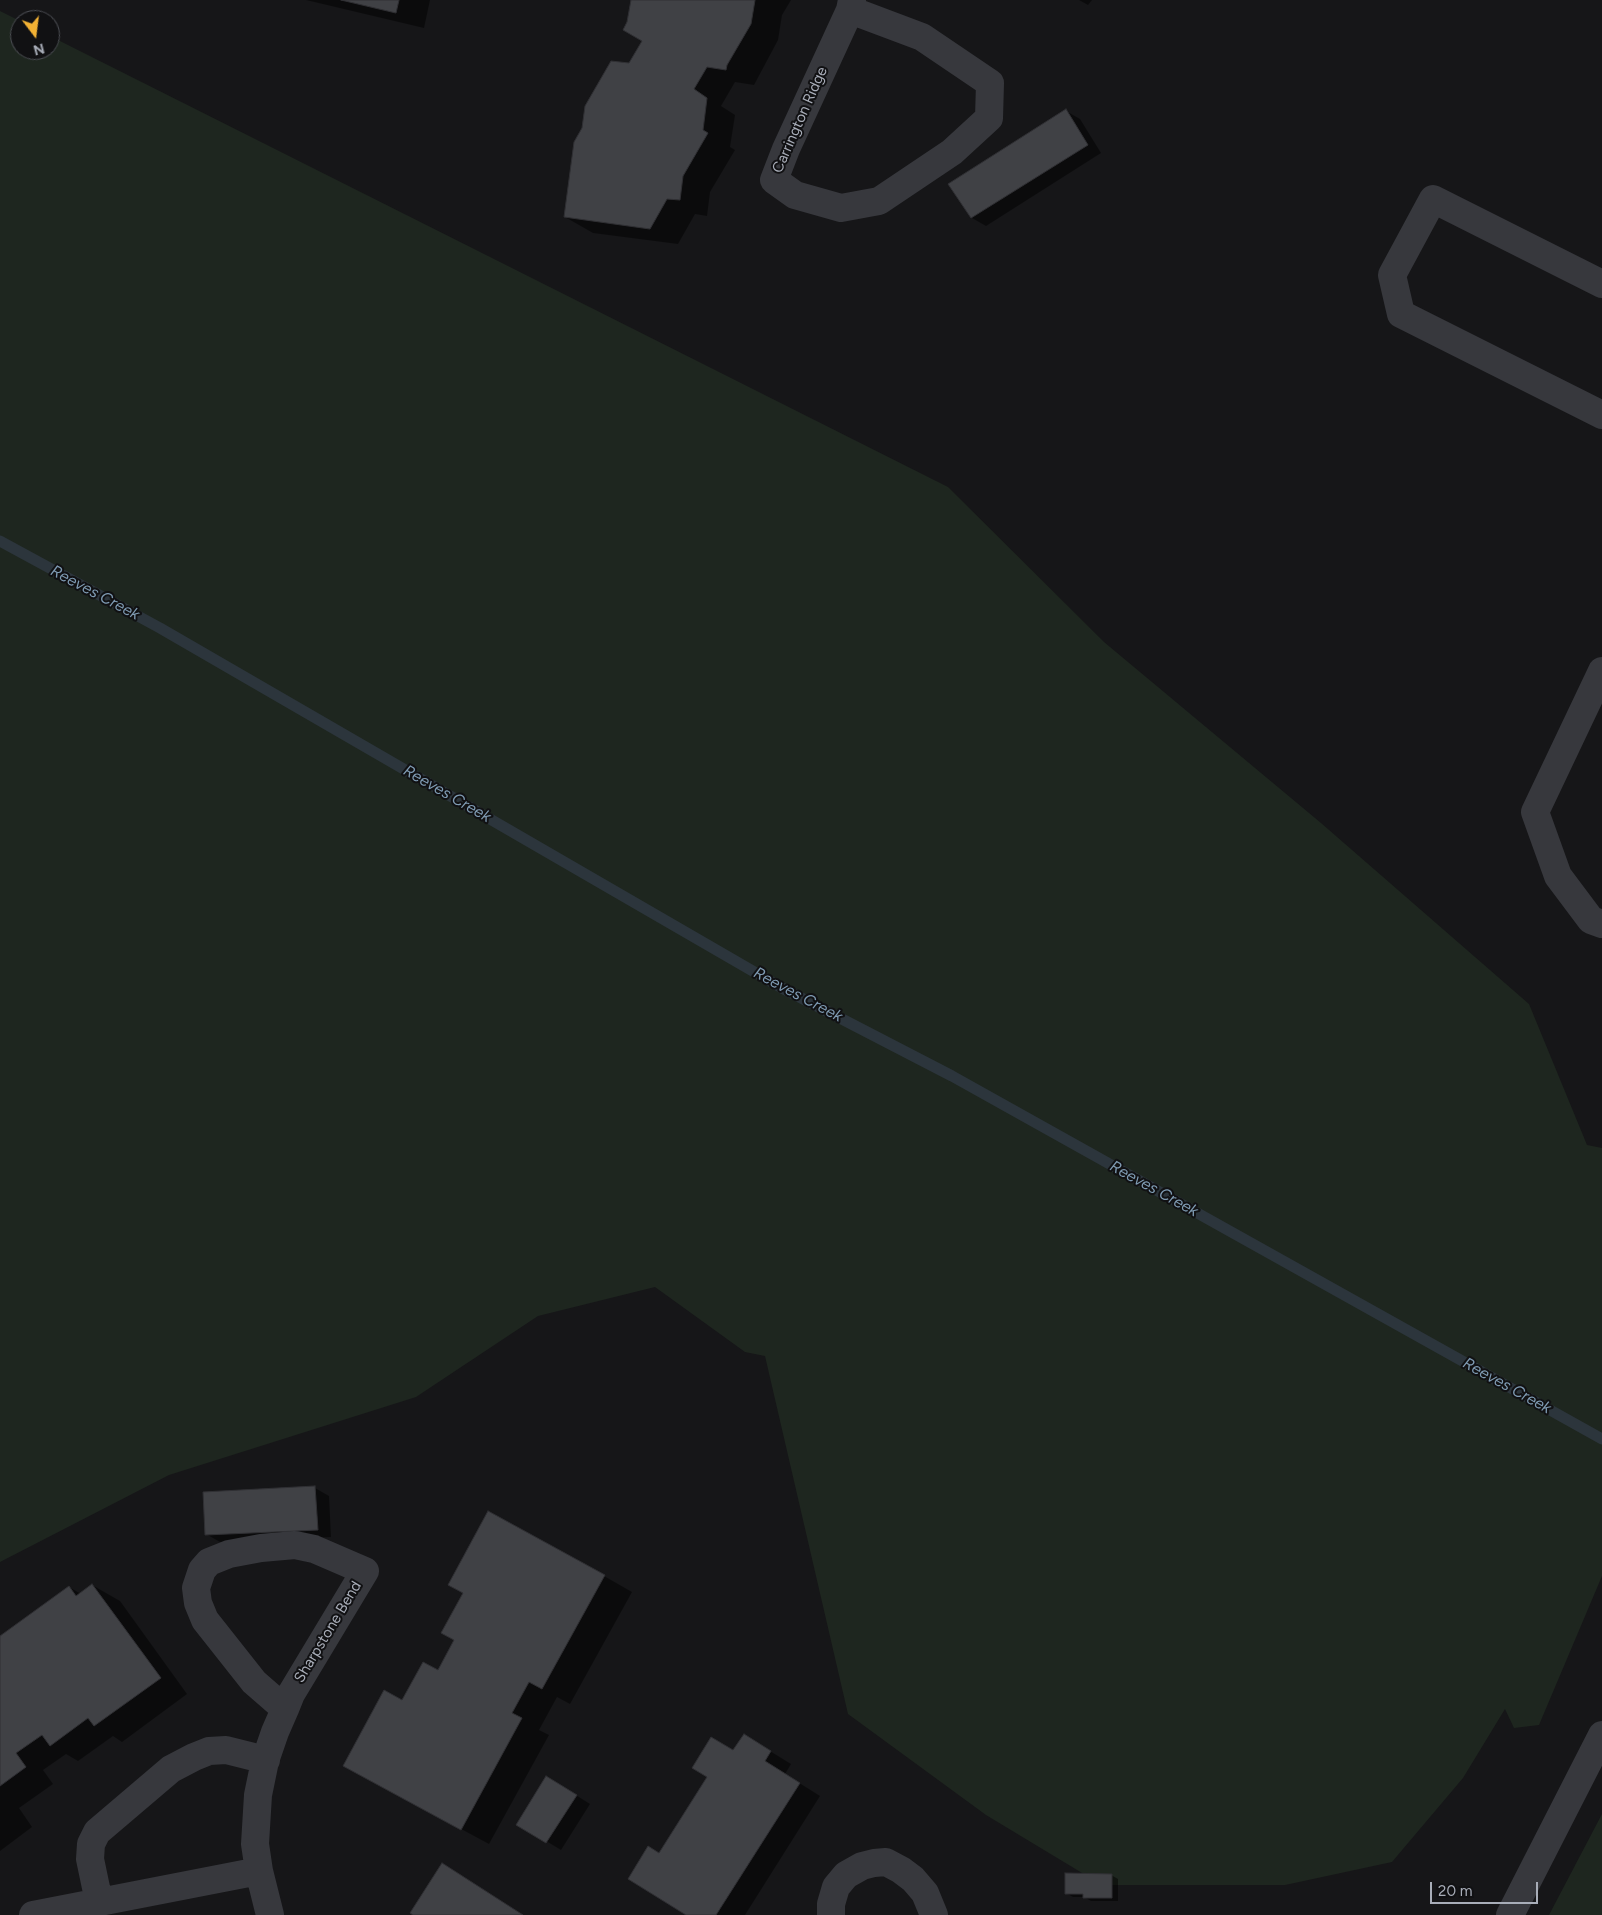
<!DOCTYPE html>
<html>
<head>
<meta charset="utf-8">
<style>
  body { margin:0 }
  #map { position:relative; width:1602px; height:1915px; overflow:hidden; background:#161618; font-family:Figtree,sans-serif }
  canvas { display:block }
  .north { position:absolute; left:10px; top:10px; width:50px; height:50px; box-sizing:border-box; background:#111113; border:1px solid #4d4f55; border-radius:50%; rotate:165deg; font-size:14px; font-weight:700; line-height:20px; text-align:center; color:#a8adb8 }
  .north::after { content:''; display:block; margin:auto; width:18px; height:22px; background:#f2b134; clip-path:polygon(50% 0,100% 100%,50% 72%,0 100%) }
  .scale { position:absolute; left:1430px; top:1882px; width:108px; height:22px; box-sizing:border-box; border:2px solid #a8adb8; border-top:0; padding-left:6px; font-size:15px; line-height:18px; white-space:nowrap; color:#a8adb8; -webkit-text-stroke:4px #111113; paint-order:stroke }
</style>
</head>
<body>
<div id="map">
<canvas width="1602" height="1915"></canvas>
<div class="north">N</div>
<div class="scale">20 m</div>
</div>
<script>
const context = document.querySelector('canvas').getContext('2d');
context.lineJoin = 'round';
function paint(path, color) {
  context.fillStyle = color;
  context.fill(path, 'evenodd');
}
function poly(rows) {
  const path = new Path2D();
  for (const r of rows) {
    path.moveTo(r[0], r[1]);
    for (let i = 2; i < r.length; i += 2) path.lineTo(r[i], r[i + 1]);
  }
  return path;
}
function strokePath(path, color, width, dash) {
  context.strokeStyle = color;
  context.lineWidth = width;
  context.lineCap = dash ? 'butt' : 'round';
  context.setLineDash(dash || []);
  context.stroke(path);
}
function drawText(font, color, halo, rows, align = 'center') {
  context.font = font + ' Figtree,sans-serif';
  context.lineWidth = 4;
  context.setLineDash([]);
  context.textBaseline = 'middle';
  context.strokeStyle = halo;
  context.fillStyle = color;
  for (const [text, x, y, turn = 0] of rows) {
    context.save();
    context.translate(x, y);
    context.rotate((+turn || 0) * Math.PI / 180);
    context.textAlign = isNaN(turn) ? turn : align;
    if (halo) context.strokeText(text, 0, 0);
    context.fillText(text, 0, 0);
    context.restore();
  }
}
paint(poly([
  [0,11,20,21,20,50,50,50,50,36,948,487,1104,642,1321,823,1529,1004,1587,1145,1602,1148,1602,1576,1539,1725,1514,1728,1505,1709,1463,1778,1392,1862,1285,1885,1102,1885,986,1815,848,1714,765,1356,745,1352,655,1287,538,1316,416,1397,169,1475,0,1562],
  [1602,1814,1602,1915,1549,1915]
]), '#1e261f');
paint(poly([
  [306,0,430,0,424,28],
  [632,0,791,0,782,15,778,40,754,85,735,82,721,106,735,115,730,147,735,150,710,192,707,216,695,214,678,244,593,233,565,217,629,64,643,41,629,22],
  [1079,0,1092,0,1088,5],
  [1066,111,1080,119,1101,153,986,226,972,218],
  [315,1488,329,1496,331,1537,220,1542,206,1534],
  [604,1576,632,1592,570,1704,557,1697,539,1730,549,1735,489,1844,372,1781,403,1701,439,1671],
  [92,1585,120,1601,187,1694,122,1742,113,1736,78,1761,66,1754,43,1770,53,1784,19,1808,32,1827,0,1851,0,1637,69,1587,81,1594],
  [765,1748,791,1764,785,1774,820,1796,745,1915,688,1915,660,1855,734,1751],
  [560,1785,590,1804,561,1850,518,1824],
  [443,1865,470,1881,523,1915,415,1915],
  [1111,1875,1118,1879,1118,1901,1091,1901,1084,1897,1073,1897,1066,1893]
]), '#0007');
strokePath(poly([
  [0,541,160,628,782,988,952,1076,1602,1439]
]), '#2c353c', 11);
const building = poly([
  [341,0,399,0,396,13,341,0],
  [631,0,755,0,751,24,727,65,726,70,707,67,694,89,707,98,703,130,708,133,683,176,680,200,667,199,650,229,564,217,574,142,582,128,585,106,611,61,629,63,642,41,623,30,627,22,631,0],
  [1066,109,1088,145,971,218,948,184,1066,109],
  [315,1486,318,1530,205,1535,203,1492,315,1486],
  [488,1511,605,1575,542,1689,529,1682,512,1713,522,1718,461,1830,343,1766,384,1690,402,1700,423,1662,438,1670,454,1640,441,1633,463,1593,448,1585,488,1511],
  [92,1584,161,1678,94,1726,88,1718,50,1746,42,1735,16,1753,26,1767,0,1786,0,1636,69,1586,76,1596,92,1584],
  [744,1734,771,1751,765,1761,800,1783,716,1915,686,1915,628,1879,648,1846,659,1853,707,1777,692,1768,711,1737,733,1750,744,1734],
  [546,1776,577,1795,546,1843,516,1825,546,1776],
  [442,1863,523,1915,413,1915,410,1913,442,1863],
  [1065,1873,1112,1874,1112,1898,1083,1898,1083,1894,1065,1894,1065,1873]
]);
paint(building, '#404145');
strokePath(building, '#303034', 1);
strokePath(poly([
  [850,10,922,37,990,83,989,118,952,152,879,201,841,208,795,195,774,180,786,149,850,10,852,0],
  [1602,284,1433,199,1392,275,1401,314,1602,415],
  [1602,671,1535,812,1558,876,1591,920,1602,924],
  [99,1902,90,1859,91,1844,97,1832,171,1769,194,1757,209,1751,226,1750,266,1760],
  [33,1915,259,1871],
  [270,1915,259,1871,255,1844,258,1795,265,1761,275,1732,285,1709,291,1694,365,1571,314,1549,295,1545,261,1548,229,1554,209,1562,202,1570,196,1588,198,1603,205,1620,254,1682,285,1709],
  [831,1915,831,1904,836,1887,846,1875,862,1866,874,1863,886,1862,901,1870,913,1879,925,1893,934,1915],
  [1510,1915,1602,1735]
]), '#37383d', 28);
drawText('15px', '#a8adb8', '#111113', [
  ["Carrington Ridge",800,120,-66],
  ["Sharpstone Bend",328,1632,-59]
]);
drawText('italic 16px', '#7f9bb3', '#111113', [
  ["Reeves Creek",95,593,28],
  ["Reeves Creek",447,794,30],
  ["Reeves Creek",798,995,28],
  ["Reeves Creek",1154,1189,29],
  ["Reeves Creek",1507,1386,29]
]);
</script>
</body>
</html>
